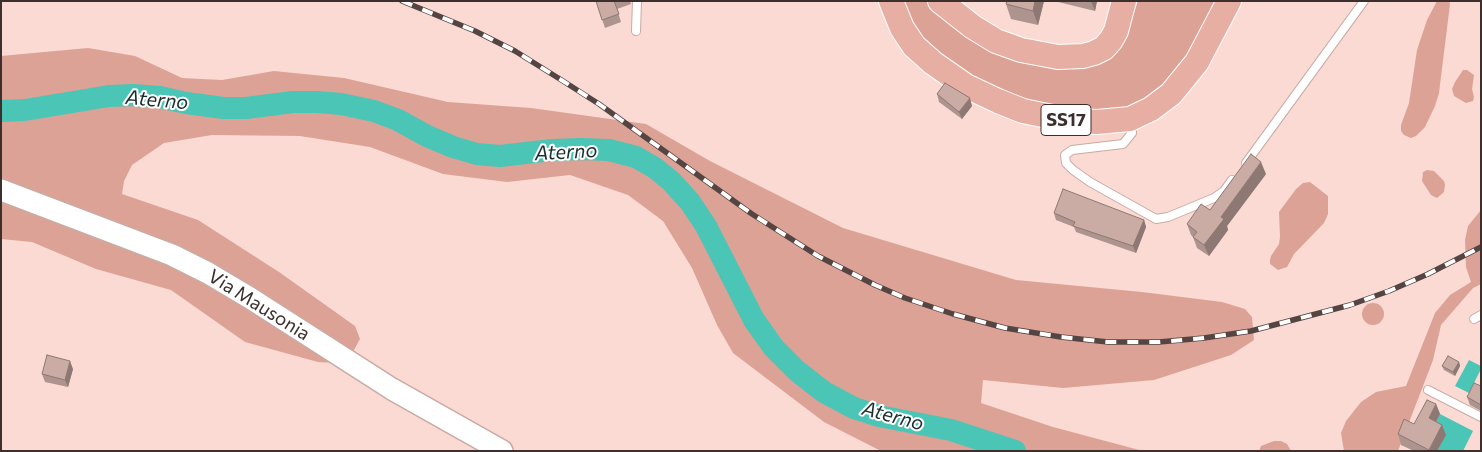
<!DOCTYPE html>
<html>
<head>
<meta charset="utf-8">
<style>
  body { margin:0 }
  #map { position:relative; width:1482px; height:452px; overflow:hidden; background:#fadad3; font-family:Commissioner,sans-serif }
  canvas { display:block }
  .frame { position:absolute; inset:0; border:2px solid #3c2f2d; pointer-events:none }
</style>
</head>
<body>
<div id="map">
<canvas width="1482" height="452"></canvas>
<div class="frame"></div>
</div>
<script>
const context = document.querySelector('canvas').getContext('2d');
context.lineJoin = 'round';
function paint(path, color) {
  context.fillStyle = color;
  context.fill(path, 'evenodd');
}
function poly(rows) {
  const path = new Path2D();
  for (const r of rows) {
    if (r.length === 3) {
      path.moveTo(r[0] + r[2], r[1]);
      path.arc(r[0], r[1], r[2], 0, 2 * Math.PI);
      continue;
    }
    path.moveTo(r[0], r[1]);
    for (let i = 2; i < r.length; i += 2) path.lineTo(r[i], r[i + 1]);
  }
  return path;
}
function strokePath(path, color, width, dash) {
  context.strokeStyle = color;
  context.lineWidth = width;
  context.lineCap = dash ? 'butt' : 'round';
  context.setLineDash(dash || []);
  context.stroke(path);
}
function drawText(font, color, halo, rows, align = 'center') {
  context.font = font + ' Commissioner,sans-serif';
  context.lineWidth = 4;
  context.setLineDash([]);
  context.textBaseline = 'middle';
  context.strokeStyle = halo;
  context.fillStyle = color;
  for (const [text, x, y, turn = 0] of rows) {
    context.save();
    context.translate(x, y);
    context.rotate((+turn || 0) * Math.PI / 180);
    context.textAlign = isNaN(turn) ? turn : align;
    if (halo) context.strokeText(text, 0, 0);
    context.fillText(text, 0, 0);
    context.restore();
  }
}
paint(poly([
  [899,1,927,1,955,23,1039,61,1128,29,1138,1,1220,1,1176,76,1135,107,1079,112,1024,101,975,80,928,48],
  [1437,1,1449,1,1450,4,1439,93,1435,106,1425,127,1416,136,1411,138,1404,135,1401,131,1401,125,1409,103,1417,50,1427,20],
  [88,48,135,56,182,78,222,80,274,71,344,78,448,102,531,108,646,124,710,161,843,228,1016,280,1142,292,1222,302,1245,309,1252,317,1254,340,1231,355,1154,380,1063,388,983,380,981,403,1053,427,1143,451,881,451,824,422,733,353,717,325,692,268,663,221,628,195,570,175,507,182,443,174,370,147,300,136,212,135,164,143,132,165,124,181,122,194,198,220,279,272,355,326,360,339,354,350,337,363,318,362,245,342,171,290,96,269,32,242,1,239,1,56],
  [1463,70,1467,70,1474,75,1472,89,1474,97,1473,101,1466,103,1454,96,1452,89,1455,82],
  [1427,170,1434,171,1444,181,1445,185,1444,192,1437,198,1431,195,1422,181,1423,172],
  [1310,182,1328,196,1328,214,1324,223,1294,254,1287,267,1278,270,1270,264,1270,260,1271,256,1279,244,1280,237,1279,212,1296,189,1303,183],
  [1481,210,1481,284,1473,288,1441,325,1433,360,1398,451,1344,451,1341,433,1346,421,1361,402,1376,392,1406,386,1435,313,1450,295,1471,282,1466,267,1465,240,1468,226],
  [1373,314,11],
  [1274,441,1281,441,1287,444,1291,451,1259,451,1261,446]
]), '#dda296');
paint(poly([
  [1469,360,1481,366,1481,369,1469,393,1455,386],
  [1440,414,1473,431,1463,451,1437,451,1445,435,1433,428]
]), '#4bc5b5');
strokePath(poly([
  [1,111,25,110,109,96,133,95,160,97,186,103,224,108,246,108,293,102,317,102,341,104,374,111,398,120,427,136,453,147,477,154,500,156,552,150,581,149,609,150,636,157,655,168,671,181,690,202,706,226,754,320,774,348,797,371,824,392,854,408,879,416,951,430,1015,451]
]), '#4bc5b5', 22);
const service = poly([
  [636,31,637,1],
  [1131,122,1132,133,1123,144,1072,150,1065,155,1066,163,1073,170,1090,182,1156,219,1168,217,1214,198,1224,191,1232,180],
  [1246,163,1364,1],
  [1474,319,1481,315],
  [1428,390,1481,417]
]);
const secondary = poly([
  [1,190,172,255,208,273,250,298,392,389,502,451]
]);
const primary = poly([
  [891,1,902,28,914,46,933,63,966,86,998,101,1023,111,1067,120,1097,122,1130,119,1151,109,1171,94,1197,62,1229,1],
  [940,1,973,27,996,41,1021,50,1058,57,1083,56,1094,53,1104,48,1111,40,1116,31,1124,1]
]);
strokePath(service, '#c9aba4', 10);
strokePath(secondary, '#c9aba4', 24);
strokePath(primary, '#fff', 26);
strokePath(service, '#fff', 8);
strokePath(secondary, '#fff', 21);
strokePath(primary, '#e7aea3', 24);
const rail = poly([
  [402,1,475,31,515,51,563,81,599,104,752,214,818,256,875,285,905,298,953,314,1005,328,1061,337,1108,342,1159,342,1204,338,1251,331,1350,305,1389,291,1428,274,1481,247]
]);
strokePath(rail, '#544542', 5.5);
strokePath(rail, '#fff', 4, [11]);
paint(poly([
  [596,1,630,1,631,4,617,9,621,22,605,28],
  [1044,1,1038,25,1011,19,1006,4],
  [1054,1,1097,1,1095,11],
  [937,94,972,106,962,119,939,102],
  [1266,174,1227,226,1228,230,1209,256,1197,248,1193,237,1191,235,1187,224],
  [1054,213,1144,220,1146,227,1136,253,1076,232,1074,227,1056,220],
  [1459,362,1460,366,1455,376,1444,370,1442,366],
  [73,369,68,387,45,382,42,374],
  [1481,386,1481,411,1470,405,1467,397],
  [1436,404,1440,414,1436,422,1442,425,1446,435,1437,451,1414,451,1401,445,1398,434,1414,424]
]), '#ae948e');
paint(poly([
  [1035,1,1044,1,1038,25,1033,11],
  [1091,1,1097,1,1095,11],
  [970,98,972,106,962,119,959,112],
  [1261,162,1266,174,1227,226,1228,230,1209,256,1204,245,1221,217],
  [1144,220,1146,227,1136,253,1133,246],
  [70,361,73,369,68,387,65,380],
  [1459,362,1460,366,1455,376,1453,372],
  [1436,404,1440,414,1433,428,1429,418],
  [1442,425,1446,435,1437,451,1429,451]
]), '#8d7874');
const building = poly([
  [596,1,614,1,619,14,602,20,596,1],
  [1007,1,1035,1,1033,11,1006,4,1007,1],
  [945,83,970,98,959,112,937,94,945,83],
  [1251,154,1261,162,1221,217,1224,219,1204,245,1193,237,1197,232,1187,224,1201,204,1210,210,1251,154],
  [1063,189,1144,220,1133,246,1073,226,1075,222,1054,213,1063,189],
  [47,355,70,361,65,380,42,374,47,355],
  [1448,356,1459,362,1453,372,1442,366,1448,356],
  [1474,383,1481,386,1481,405,1467,397,1474,383],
  [1427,400,1436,404,1429,418,1442,425,1429,450,1398,434,1404,419,1414,424,1427,400]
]);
paint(building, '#caaca5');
strokePath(building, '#8d7874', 1);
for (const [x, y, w] of [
  [1066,120,50]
]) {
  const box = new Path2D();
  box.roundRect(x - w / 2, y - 15.5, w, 31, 4);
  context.fillStyle = '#fff';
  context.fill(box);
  strokePath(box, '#3c2f2d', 1);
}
drawText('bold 18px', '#3c2f2d', null, [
  ["SS17",1066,120]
]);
drawText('19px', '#3c2f2d', '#fff', [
  ["Via Mausonia",259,305,32]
]);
drawText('italic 20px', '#1a2f2c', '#fff', [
  ["Aterno",157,100,5],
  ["Aterno",566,152,-3],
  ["Aterno",893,416,15]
]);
</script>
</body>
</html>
